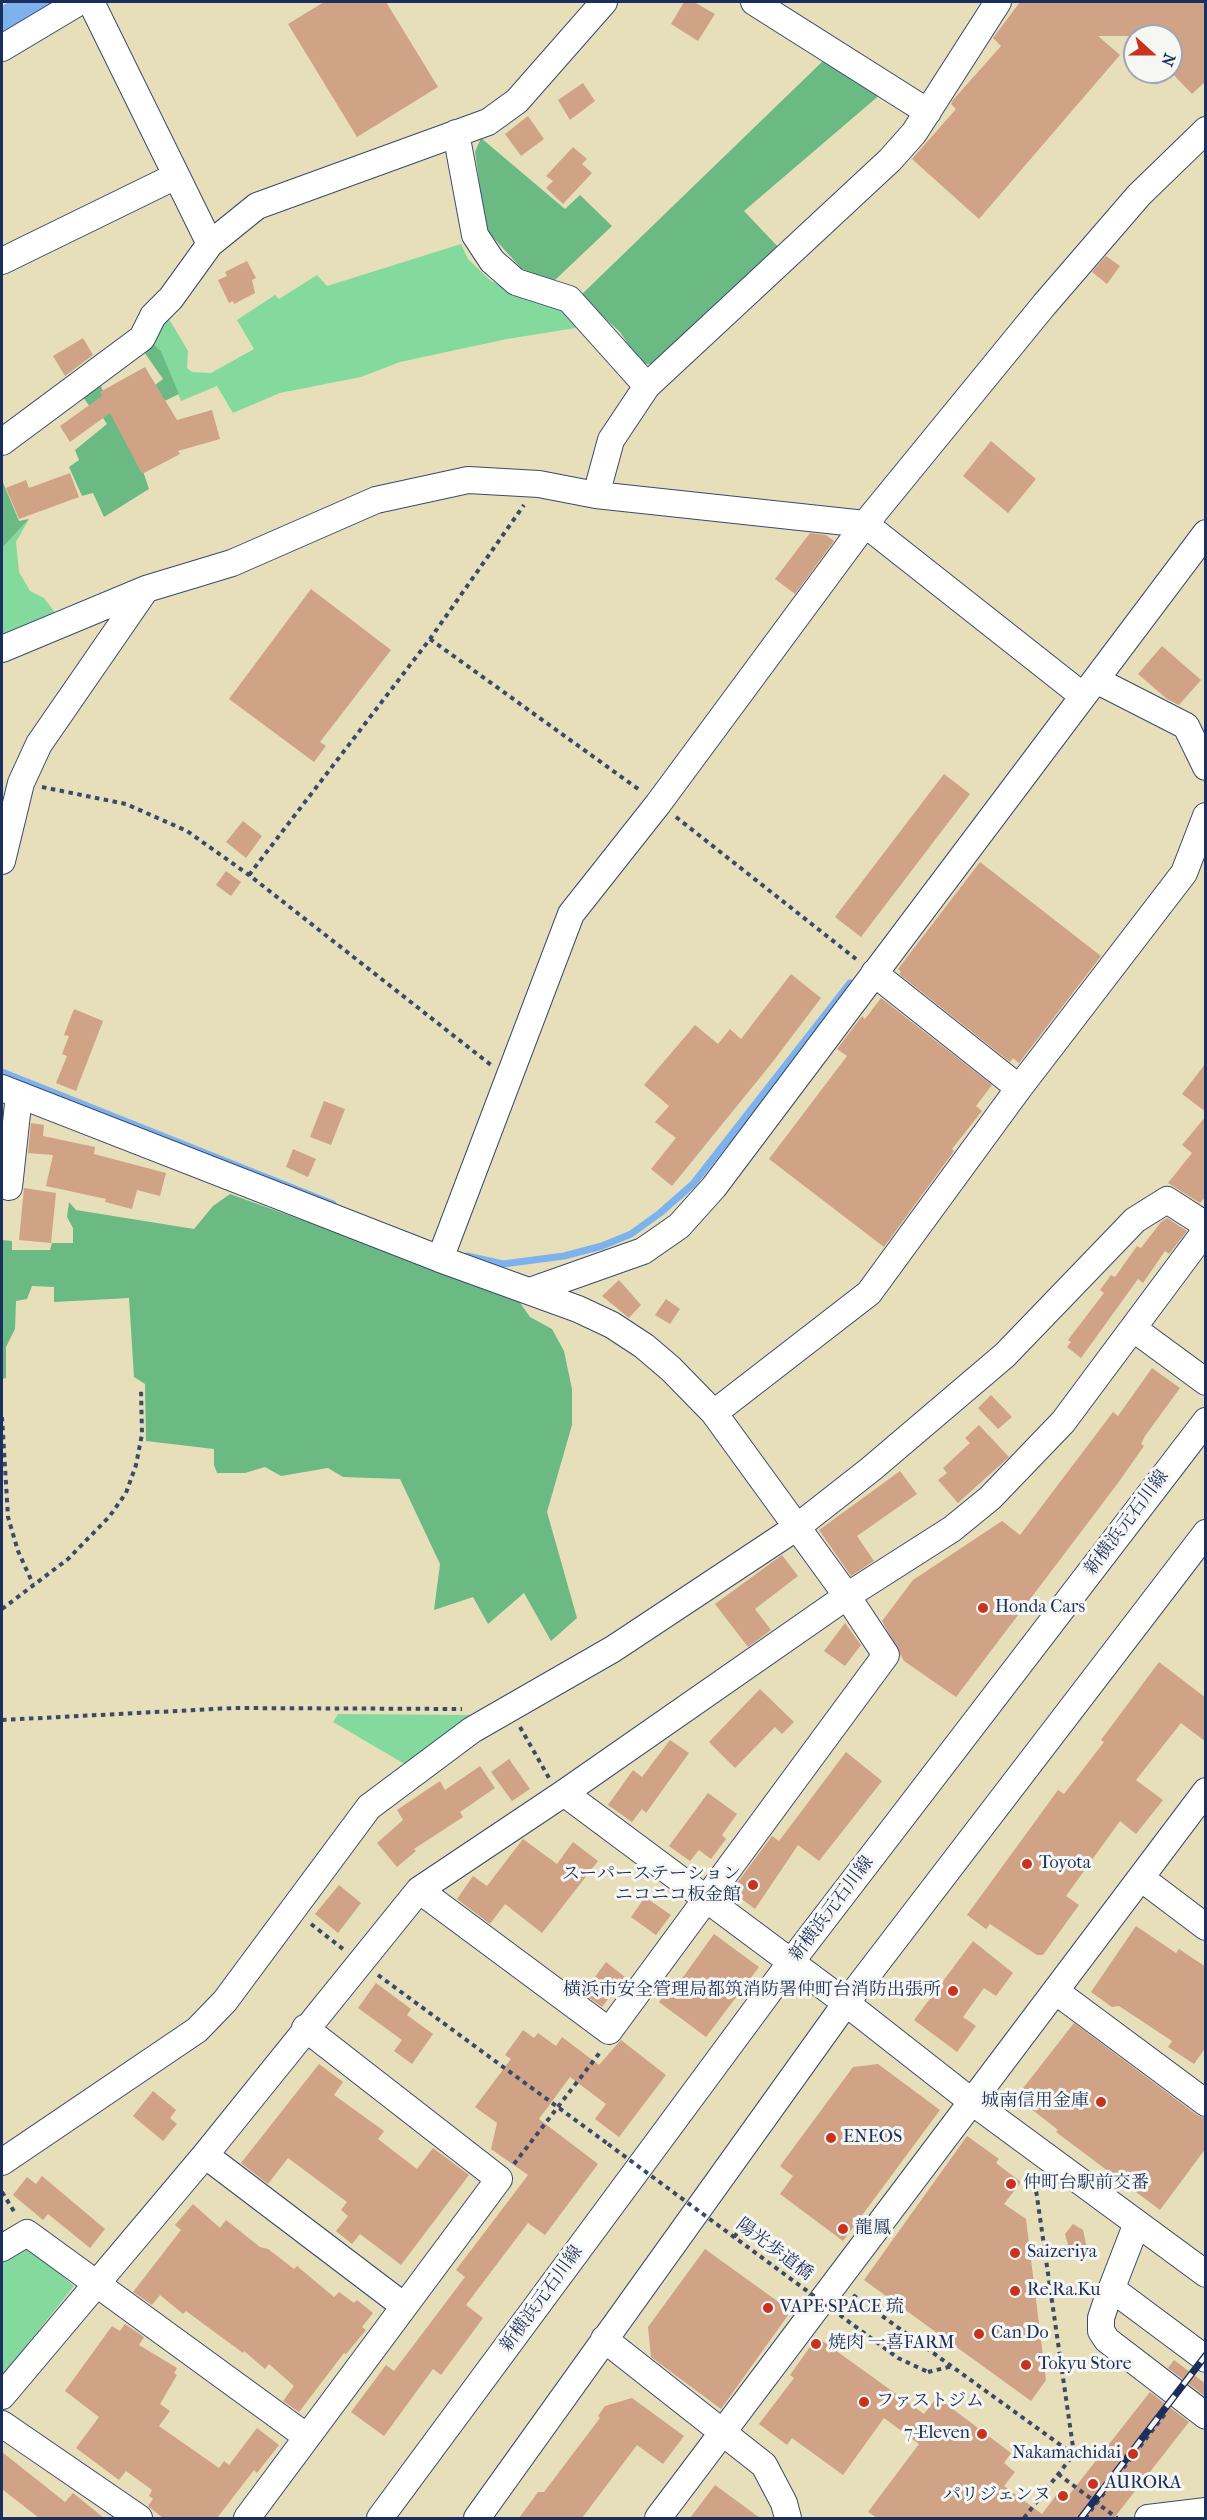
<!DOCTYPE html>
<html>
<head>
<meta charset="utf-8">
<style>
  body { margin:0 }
  #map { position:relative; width:1207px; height:2520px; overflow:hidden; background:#e7dfba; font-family:"IM FELL French Canon",serif }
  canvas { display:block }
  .frame { position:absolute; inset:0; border:3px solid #1b2f5e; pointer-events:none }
  .north { position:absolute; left:1123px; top:24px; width:60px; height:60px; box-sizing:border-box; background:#f6f6f2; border:2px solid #9ea6b7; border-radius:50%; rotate:111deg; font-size:16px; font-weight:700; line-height:24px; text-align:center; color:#1b2f5e }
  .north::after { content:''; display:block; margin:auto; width:21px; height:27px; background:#c8321e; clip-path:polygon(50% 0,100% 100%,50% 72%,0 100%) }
</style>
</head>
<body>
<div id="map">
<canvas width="1207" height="2520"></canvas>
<div class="frame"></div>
<div class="north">N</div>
</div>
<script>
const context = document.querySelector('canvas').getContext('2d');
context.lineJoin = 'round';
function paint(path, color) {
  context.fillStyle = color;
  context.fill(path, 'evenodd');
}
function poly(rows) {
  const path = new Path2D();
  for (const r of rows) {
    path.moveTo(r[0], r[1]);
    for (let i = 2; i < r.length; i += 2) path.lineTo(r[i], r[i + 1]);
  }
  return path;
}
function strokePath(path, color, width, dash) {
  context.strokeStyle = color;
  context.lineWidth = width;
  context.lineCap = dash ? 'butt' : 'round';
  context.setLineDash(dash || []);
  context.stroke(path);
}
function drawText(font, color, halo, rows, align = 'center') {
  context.font = font + ' "IM FELL French Canon","Noto Serif JP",serif';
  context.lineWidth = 6;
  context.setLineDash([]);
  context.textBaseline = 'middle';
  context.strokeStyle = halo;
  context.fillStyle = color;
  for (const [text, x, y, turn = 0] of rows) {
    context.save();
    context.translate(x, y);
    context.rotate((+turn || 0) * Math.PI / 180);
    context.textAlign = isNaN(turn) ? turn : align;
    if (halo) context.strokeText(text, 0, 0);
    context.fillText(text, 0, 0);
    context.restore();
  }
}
paint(poly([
  [461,244,468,259,491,281,511,291,563,306,582,327,507,339,400,362,361,377,280,393,233,413,217,386,181,401,161,351,149,340,165,312,188,351,187,368,192,372,211,373,254,349,237,320,275,295,279,299,317,275,327,286],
  [29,519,16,542,19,572,30,591,44,598,57,615,2,640,2,548],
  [338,1714,470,1715,472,1720,408,1766,333,1722],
  [27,2246,74,2286,2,2376,2,2262]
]), '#84da9d');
paint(poly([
  [825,59,882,93,744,211,781,250,656,364,646,364,637,358,620,332,580,296],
  [481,138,565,209,580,195,612,226,555,280,533,275,521,268,491,235,485,223,475,152],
  [149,340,161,351,179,394,126,420,149,489,104,517,93,493,82,496,69,467,79,460,75,450,107,424,97,409,93,411,80,393,99,382,112,410,121,411,163,379,142,349],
  [2,480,19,521,29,519,2,548],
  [230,1194,516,1297,530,1317,552,1329,564,1351,572,1389,572,1425,547,1512,577,1618,551,1641,524,1593,488,1624,473,1597,434,1610,440,1564,400,1479,343,1477,328,1468,281,1476,265,1467,245,1473,217,1473,214,1465,214,1449,146,1441,145,1384,134,1377,129,1298,54,1302,54,1287,32,1286,27,1299,16,1301,15,1329,6,1347,6,1378,2,1379,2,1240,12,1241,12,1250,50,1250,52,1243,73,1243,73,1228,67,1217,69,1202,76,1210,194,1229,213,1206]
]), '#6bba84');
strokePath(poly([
  [2,1072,333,1204],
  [467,1256,503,1264,564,1256,602,1246,631,1234,660,1213,693,1184,850,983]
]), '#7eb2ec', 7);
strokePath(poly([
  [2,28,50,2]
]), '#7eb2ec', 39);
paint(poly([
  [324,2,386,2,438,87,357,137,288,24],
  [684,2,694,2,715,14,698,41,671,24],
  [1020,2,1206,2,1206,81,1192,94,1171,72,1171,36,1098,36,1120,55,979,219,912,159,956,109,951,104,953,100,1001,46,993,38],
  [583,83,595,101,570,120,558,100],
  [528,116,544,139,521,156,505,134],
  [573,147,587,159,582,164,592,173,563,204,546,188,553,181,546,176],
  [1106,256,1120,266,1107,284,1092,272],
  [247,261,256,278,252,280,255,293,234,304,233,301,229,303,218,280,227,276,225,272],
  [83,338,93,355,65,376,53,356],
  [145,367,177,420,212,410,220,439,178,451,180,454,142,474,110,413,70,442,60,426,102,396,100,392],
  [991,441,1036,479,1008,513,963,476],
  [70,473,79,497,19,519,6,488,26,480,29,488],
  [810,533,826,535,834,541,795,594,775,579],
  [311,589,391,650,320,742,326,746,314,762,229,699],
  [1162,646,1201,680,1179,705,1167,699,1138,674],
  [944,774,970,794,861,937,835,917],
  [243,821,262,836,246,858,226,842],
  [980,862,1101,956,1019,1063,1013,1058,1010,1062,899,974,901,972,898,969],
  [226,871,241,882,231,896,216,885],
  [791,974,821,998,771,1064,672,1186,651,1169,676,1138,655,1122,669,1106,644,1085,695,1025,718,1044,730,1029,741,1039],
  [881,998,992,1085,976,1106,982,1111,952,1149,954,1151,884,1247,769,1159,847,1056,837,1049,862,1016,865,1019],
  [74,1009,103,1021,76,1091,56,1083,67,1056,62,1054,69,1036,64,1035],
  [1206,1063,1206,1112,1182,1094],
  [324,1101,345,1109,331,1145,310,1137],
  [1206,1116,1206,1196,1200,1203,1168,1183,1192,1153,1182,1145],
  [31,1123,44,1125,43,1136,95,1147,94,1154,166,1173,160,1196,137,1190,132,1209,105,1202,106,1199,46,1186,53,1155,28,1153],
  [293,1149,316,1159,308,1177,286,1167],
  [24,1188,56,1193,51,1243,19,1240],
  [1167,1218,1187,1231,1169,1254,1165,1251,1143,1283,1138,1279,1081,1358,1067,1347,1071,1342,1068,1340,1104,1293,1100,1290,1111,1275,1115,1277,1137,1246,1141,1248,1161,1222],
  [619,1280,641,1305,629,1318,602,1296],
  [666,1299,680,1309,670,1324,655,1315],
  [1152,1368,1180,1388,1145,1436,1141,1444,1144,1446,1118,1483,956,1697,904,1661,882,1621,913,1580,1002,1521,1020,1535,1113,1412,1118,1416],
  [991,1395,1012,1417,998,1429,978,1408],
  [979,1425,1009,1457,958,1503,938,1480,947,1473,943,1468,970,1443,965,1438],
  [900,1471,917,1494,857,1536,874,1561,851,1576,819,1530],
  [782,1555,798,1576,755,1609,771,1630,748,1647,715,1604],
  [845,1623,861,1645,845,1666,824,1651],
  [1159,1662,1206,1698,1206,1742,1181,1723,1136,1780,1163,1800,1136,1834,1120,1821,1066,1896,1079,1905,1043,1955,1037,1955,990,1924,986,1929,967,1915,1058,1790,1064,1794,1104,1742,1101,1740],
  [760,1689,794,1722,782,1734,775,1727,735,1768,709,1742],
  [670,1740,689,1753,646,1813,642,1809,632,1822,608,1805,633,1770,642,1777],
  [846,1752,882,1781,819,1861,798,1845,755,1909,731,1891,772,1836,779,1841],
  [509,1759,530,1789,512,1801,491,1772],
  [480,1766,495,1788,460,1812,463,1817,414,1849,416,1851,397,1867,377,1843,403,1820,397,1810,440,1781,445,1790],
  [708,1793,737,1814,722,1835,726,1839,711,1859,699,1850,690,1861,669,1846],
  [523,1839,557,1864,573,1842,598,1861,542,1933,505,1904,490,1924,457,1899,473,1876,487,1886],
  [339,1885,361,1903,338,1933,315,1914],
  [645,1897,671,1915,656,1935,631,1917],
  [1136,1926,1176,1953,1179,1949,1206,1967,1206,2047,1194,2064,1168,2047,1172,2041,1119,2006,1112,2007,1091,1992],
  [714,1934,759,1967,706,2037,659,2002,677,1977,681,1980],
  [973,1941,1013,1973,996,1996,984,1988,963,2017,976,2026,957,2052,914,2020],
  [606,1962,625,1977,602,2007,583,1993],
  [376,1983,411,2009,407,2015,433,2034,412,2064,394,2051,402,2040,358,2008],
  [1074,2023,1197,2115,1206,2118,1206,2148,1160,2210,1056,2132,1058,2130,1025,2104,1020,2092],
  [523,2030,534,2038,538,2033,556,2046,562,2037,599,2065,621,2040,666,2075,619,2137,595,2119,606,2104,570,2077,539,2119,598,2164,545,2235,528,2223,466,2305,483,2318,441,2375,433,2369,384,2436,351,2412,386,2365,394,2371,465,2277,456,2270,528,2175,491,2149,497,2123,475,2107,511,2059,505,2055],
  [319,2064,343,2082,334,2095,384,2131,378,2139,417,2169,433,2148,469,2175,401,2265,360,2234,352,2244,336,2231,348,2216,341,2210,347,2202,288,2158,268,2184,241,2163],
  [878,2064,940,2110,843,2241,780,2194,793,2176,780,2166,853,2067],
  [153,2091,176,2110,170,2118,177,2124,163,2141,133,2116],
  [967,2136,999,2159,996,2163,1021,2182,1004,2204,1026,2219,1046,2380,1031,2401,864,2280],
  [42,2176,105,2229,90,2248,48,2214,43,2220,13,2195,27,2177,36,2184],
  [193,2204,220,2228,226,2220,260,2247,268,2249,294,2269,297,2266,334,2297,339,2292,354,2303,357,2300,373,2313,362,2327,366,2330,346,2354,344,2353,299,2412,283,2401,294,2386,269,2364,265,2369,244,2351,243,2353,186,2311,183,2314,160,2295,152,2305,133,2292,181,2230,175,2225],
  [1073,2224,1083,2230,1087,2248,1079,2258,1070,2252,1065,2234],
  [705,2249,791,2311,721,2409,651,2357,648,2327],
  [125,2324,144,2337,139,2345,177,2368,174,2373,177,2375,160,2404,170,2411,159,2426,219,2468,224,2461,229,2465,257,2428,279,2445,257,2473,254,2470,217,2518,163,2518,148,2506,153,2499,149,2496,152,2490,126,2471,119,2480,76,2448,99,2417,65,2391,112,2326,120,2331],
  [817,2337,924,2414,937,2397,1011,2453,1004,2463,1015,2472,1004,2486,1042,2514,1061,2489,1069,2495,1150,2392,1189,2422,1114,2518,877,2518,868,2512,919,2444,884,2418,843,2475,792,2438,787,2445,759,2424,794,2378,790,2375],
  [1174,2360,1206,2384,1206,2397,1168,2368],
  [632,2398,684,2436,663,2464,637,2445,582,2518,519,2518,538,2492,544,2492,600,2418,598,2416,605,2406],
  [2,2452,65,2502,73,2493,104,2518,39,2518,2,2489],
  [715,2485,760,2518,690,2518]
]), '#d0a286');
const minor = poly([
  [91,2,210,244],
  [754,2,928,112],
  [2,48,79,2],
  [456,133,475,235,492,261,516,282,569,299,647,386],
  [2,261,176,176],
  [2,442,142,338,153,316,171,298,210,244,257,206,488,122,517,101,604,2],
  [596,495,611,440,647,386,890,160,914,133,998,2],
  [2,649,146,589,232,563,376,500,468,480,539,484,596,495,865,524,1083,696],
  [1096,680,1186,726,1206,767],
  [2,861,21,783,39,744,146,589],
  [874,973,1019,1088],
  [2,1088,440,1259,578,1309,612,1325,644,1346,671,1369,714,1413,847,1596,886,1655,609,2031,419,1890],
  [9,1187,19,1095],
  [440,1259,571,914,658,804,865,524,1044,305,1139,195,1206,130],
  [530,1291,643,1251,679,1226,714,1187,1206,533],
  [1134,1329,1206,1382],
  [714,1413,869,1293,1019,1088,1184,873,1206,816],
  [564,1793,846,2003,971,2101,1206,2274],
  [1141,1878,1206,1927],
  [1066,1999,1206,2103],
  [205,2155,404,2306],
  [2,2162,197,2030,225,2001,369,1807,472,1730,613,1649,797,1527,871,1469,1005,1355,1135,1220,1167,1200,1206,1225],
  [1137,2223,1106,2303,1101,2318,1101,2331,1107,2340,1206,2416],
  [2,2248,27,2233,307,2437],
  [1112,2289,1206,2359],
  [604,2339,764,2465,784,2503,788,2518],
  [2,2396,205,2155,419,1890,564,1793,847,1596,952,1529,990,1498,1063,1422,1206,1230],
  [2,2424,139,2518],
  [247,2518,499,2179,305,2028],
  [380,2518,791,1962,1206,1421],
  [477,2518,846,2003,1206,1533],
  [658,2518,1206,1791],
  [1148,2518,1206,2511]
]);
strokePath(minor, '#3a496c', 28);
strokePath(poly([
  [430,639,641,791],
  [42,787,126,804,187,831,249,875,491,1065],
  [676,817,856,959],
  [249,875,430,639,524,505],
  [2,1417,8,1517,18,1551,33,1584],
  [2,1609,68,1559,109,1517,126,1493,136,1465,142,1434,141,1390],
  [2,1720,234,1708,462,1709],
  [520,1727,549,1778],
  [311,1924,343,1949],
  [378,1975,608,2144],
  [514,2164,601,2051],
  [2,2192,15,2213],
  [734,2237,743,2226,770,2245],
  [853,2295,1073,2454],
  [928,2372,953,2366],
  [1058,2474,1117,2518],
  [1024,2518,1074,2454,1034,2176],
  [1085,2518,1165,2414]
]), '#3a496c', 4, [4.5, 4.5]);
strokePath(minor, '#fff', 26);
const rail = poly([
  [1081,2518,1206,2355]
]);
strokePath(rail, '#1b2f5e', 7);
strokePath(rail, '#f6f6f2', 4.5, [14]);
strokePath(poly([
  [608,2144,898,2358,928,2372]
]), '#3a496c', 4, [4.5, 4.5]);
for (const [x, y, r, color] of [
  [983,1608,6,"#c8321e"],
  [1027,1864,6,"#c8321e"],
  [753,1885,6,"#c8321e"],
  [953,1991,6,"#c8321e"],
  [1101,2102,6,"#c8321e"],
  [831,2138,6,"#c8321e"],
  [1011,2184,6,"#c8321e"],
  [843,2229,6,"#c8321e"],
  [1015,2253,6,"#c8321e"],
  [1015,2291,6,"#c8321e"],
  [768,2308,6,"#c8321e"],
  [979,2334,6,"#c8321e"],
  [816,2344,6,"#c8321e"],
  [1026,2365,6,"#c8321e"],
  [864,2402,6,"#c8321e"],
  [982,2434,6,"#c8321e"],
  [1133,2454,6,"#c8321e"],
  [1093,2484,6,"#c8321e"],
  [1063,2496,6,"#c8321e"]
]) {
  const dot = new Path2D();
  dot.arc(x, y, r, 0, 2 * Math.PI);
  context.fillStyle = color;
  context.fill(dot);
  strokePath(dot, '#f6f6f2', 2);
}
drawText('18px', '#1b2f5e', '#f6f6f2', [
  ["新横浜元石川線",1127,1523,-53],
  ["新横浜元石川線",832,1909,-53],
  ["陽光歩道橋",774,2250,37],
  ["新横浜元石川線",542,2299,-54]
]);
drawText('18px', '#1b2f5e', '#f6f6f2', [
  ["Honda Cars",995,1608],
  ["Toyota",1039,1864],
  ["スーパーステーション",741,1875,"right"],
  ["ニコニコ板金館",741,1896,"right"],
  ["横浜市安全管理局都筑消防署仲町台消防出張所",941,1991,"right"],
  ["城南信用金庫",1089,2102,"right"],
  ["ENEOS",843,2138],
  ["仲町台駅前交番",1023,2184],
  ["龍鳳",855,2229],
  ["Saizeriya",1027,2253],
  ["Re.Ra.Ku",1027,2291],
  ["VAPE SPACE 琉",780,2308],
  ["Can Do",991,2334],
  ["焼肉 一喜FARM",828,2344],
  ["Tokyu Store",1038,2365],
  ["ファストジム",876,2402],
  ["7-Eleven",970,2434,"right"],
  ["Nakamachidai",1121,2454,"right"],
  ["AURORA",1105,2484],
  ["パリジェンヌ",1051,2496,"right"]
], 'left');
</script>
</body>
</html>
